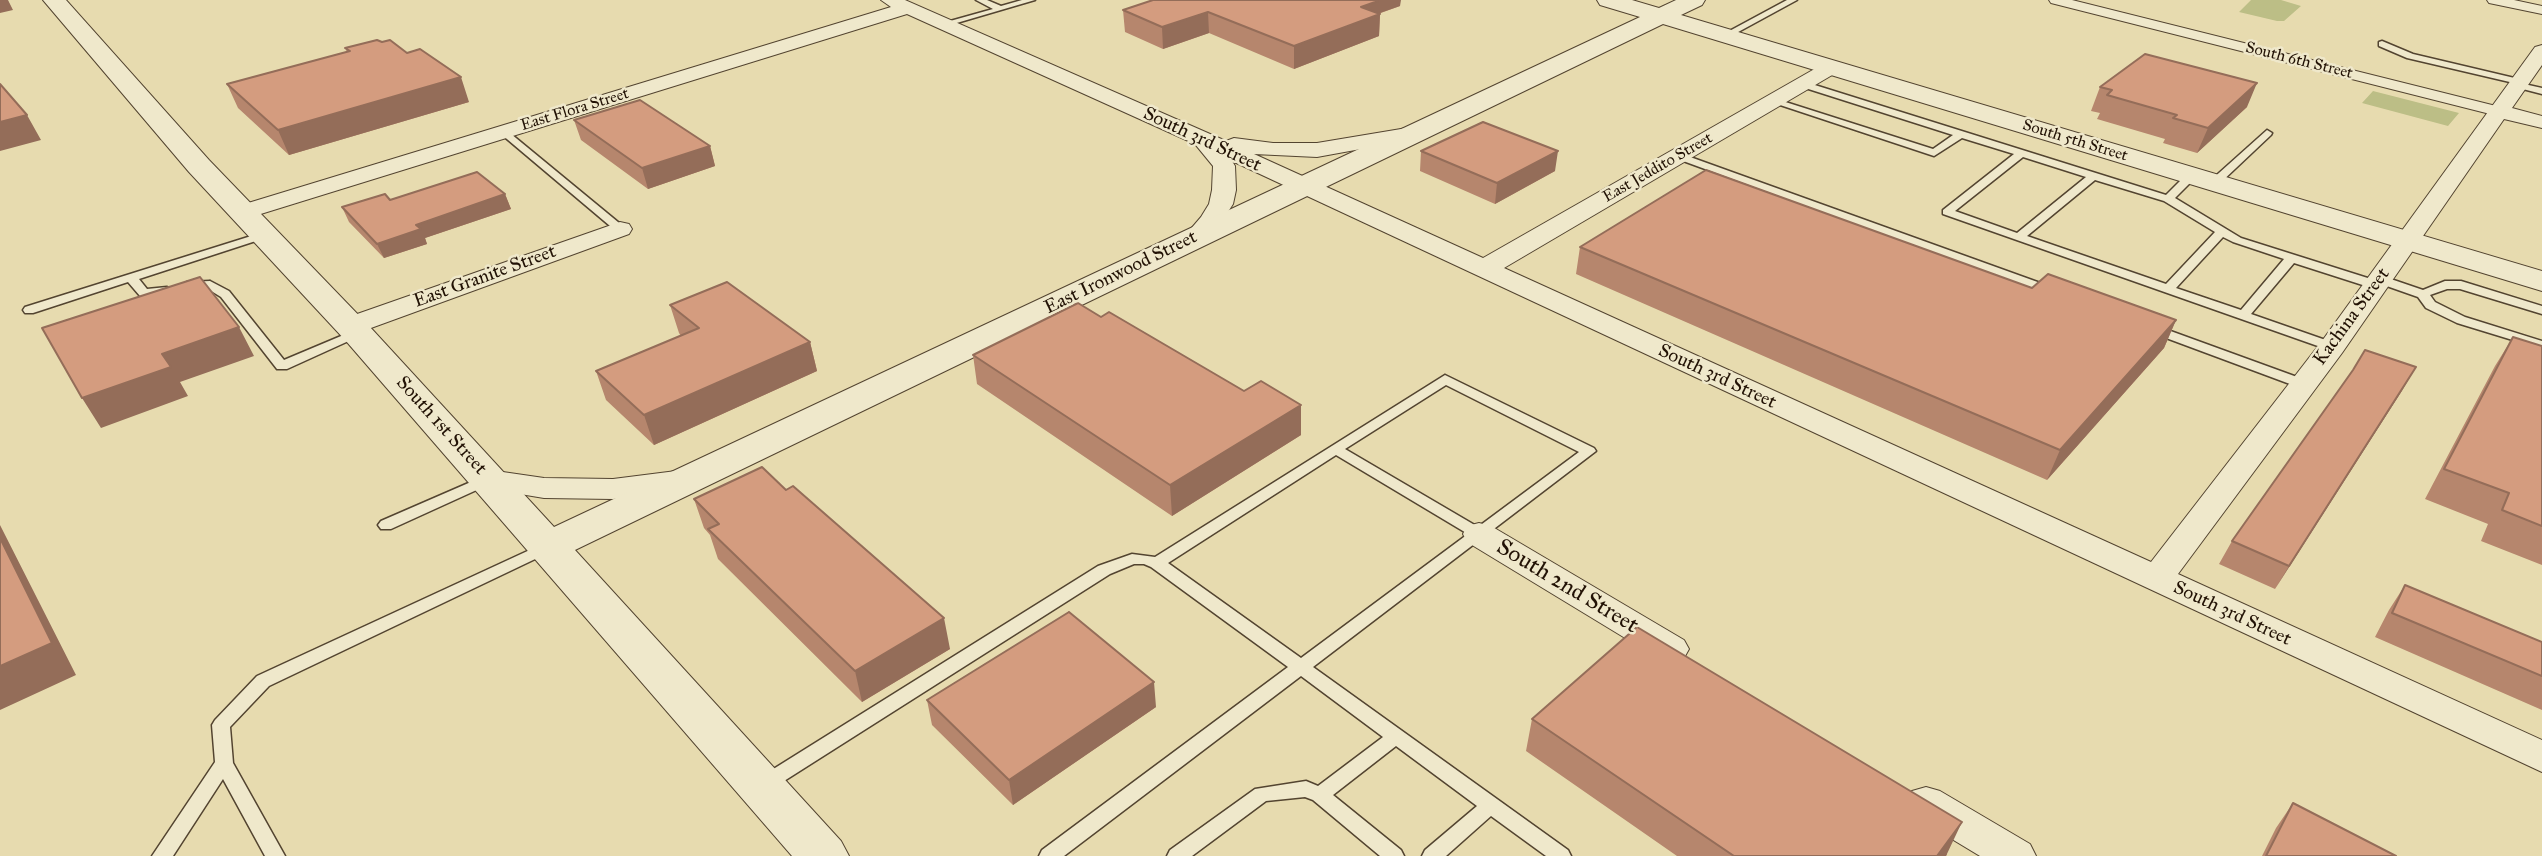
<!DOCTYPE html>
<html>
<head>
<meta charset="utf-8">
<style>
  body { margin:0 }
  canvas { display:block; background:#e7dbaf }
</style>
</head>
<body>
<canvas width="2542" height="856"></canvas>
<script>
const context = document.querySelector('canvas').getContext('2d');
context.lineJoin = 'round';
function paint(path, color) {
  context.fillStyle = color;
  context.fill(path, 'evenodd');
}
function poly(rows) {
  const path = new Path2D();
  for (const r of rows) {
    path.moveTo(r[0], r[1]);
    for (let i = 2; i < r.length; i += 2) path.lineTo(r[i], r[i + 1]);
  }
  return path;
}
function strokePath(path, color, width, dash) {
  context.strokeStyle = color;
  context.lineWidth = width;
  context.lineCap = dash ? 'butt' : 'round';
  context.setLineDash(dash || []);
  context.stroke(path);
}
function drawText(font, color, halo, rows, align = 'center') {
  context.font = font + ' "IM FELL Great Primer",serif';
  context.lineWidth = 5;
  context.setLineDash([]);
  context.textBaseline = 'middle';
  context.strokeStyle = halo;
  context.fillStyle = color;
  for (const [text, x, y, turn = 0] of rows) {
    context.save();
    context.translate(x, y);
    context.rotate((+turn || 0) * Math.PI / 180);
    context.textAlign = isNaN(turn) ? turn : align;
    if (halo) context.strokeText(text, 0, 0);
    context.fillText(text, 0, 0);
    context.restore();
  }
}
paint(poly([
  [2251,0,2281,0,2301,6,2284,21,2277,21,2239,12],
  [2373,91,2459,113,2448,126,2362,103]
]), '#bcbe86');
const service = poly([
  [976,0,987,0,1001,6,1022,0,1035,0,943,27,943,23,993,9,976,0],
  [1787,0,1797,0,1729,37,1722,35,1787,0],
  [2382,41,2413,54,2523,80,2524,84,2542,88,2542,94,2515,87,2514,83,2407,58,2379,46,2379,42,2382,41],
  [1802,81,2166,195,2187,174,2195,174,2195,178,2175,198,2241,238,2374,280,2375,276,2379,275,2423,290,2445,281,2461,281,2542,306,2542,314,2460,289,2447,289,2430,295,2435,302,2465,317,2542,341,2542,349,2457,323,2426,308,2418,297,2381,284,2380,288,2372,288,2294,263,2251,314,2337,344,2338,347,2337,350,2332,351,1943,214,1943,210,2014,154,1962,138,1934,156,1768,101,1776,99,1933,149,1953,135,1799,86,1797,84,1802,81],
  [2023,157,2086,177,2017,233,1955,211,2023,157],
  [2095,180,2164,201,2215,232,2166,284,2027,236,2095,180],
  [2223,237,2233,242,2284,259,2241,310,2176,288,2223,237],
  [505,129,624,227,624,231,616,231,501,134,501,130,505,129],
  [2267,130,2272,133,2271,135,2218,185,2210,185,2210,181,2267,130],
  [1679,153,2057,289,2059,292,2053,296,2049,295,1675,158,1675,154,1679,153],
  [264,232,268,233,268,237,139,279,147,289,167,287,173,291,171,294,140,296,128,282,33,313,25,313,23,310,25,307,264,232],
  [210,281,229,291,284,360,353,331,358,330,364,334,287,369,277,369,221,297,208,289,187,290,181,286,187,282,210,281],
  [2154,325,2308,381,2310,384,2303,388,2298,387,2150,332,2148,329,2150,326,2154,325],
  [1445,375,1594,448,1596,451,1313,667,1568,850,1571,856,1546,856,1491,816,1446,856,1422,856,1425,850,1477,806,1396,746,1333,795,1401,850,1404,856,1380,856,1313,800,1305,797,1266,801,1192,856,1167,856,1170,850,1255,789,1306,781,1318,786,1383,737,1301,676,1064,856,1039,856,1042,850,1288,667,1151,567,1144,564,1134,564,1110,574,773,788,766,790,759,788,757,783,759,778,1098,566,1132,554,1155,557,1445,375],
  [1446,385,1579,452,1478,527,1345,449,1446,385],
  [1336,455,1468,534,1301,658,1168,563,1336,455],
  [487,475,494,480,492,483,391,529,381,529,378,525,381,521,487,475],
  [547,542,552,543,555,547,552,551,269,686,230,727,233,763,285,856,265,856,223,779,173,856,152,856,215,762,212,725,215,720,257,676,547,542]
]);
const pedestrian = poly([
  [2049,0,2072,0,2504,108,2506,111,2498,116,2051,3,2049,0],
  [2487,0,2514,0,2542,6,2542,14,2489,3,2487,0]
]);
const minor = poly([
  [881,0,905,0,1226,141,1234,138,1273,143,1317,143,1413,127,1421,128,1424,133,1421,138,1317,157,1254,154,1483,258,1825,63,1839,63,1842,67,1839,71,1504,268,2151,562,2322,341,2535,47,2542,45,2542,65,2512,108,2542,116,2542,128,2504,119,2342,353,2178,574,2542,740,2542,772,1232,161,1235,166,1236,190,1233,204,1219,226,1204,243,1195,245,1186,243,1183,238,1201,217,1209,204,1212,190,1213,166,1195,144,907,14,251,217,235,217,231,212,235,207,891,7,881,0],
  [620,222,629,224,632,229,629,234,360,332,350,334,340,332,337,326,340,320,620,222],
  [489,470,544,478,613,479,684,470,695,473,700,480,695,487,684,490,613,499,544,498,478,487,473,480,478,473,489,470],
  [1479,523,1491,526,1684,640,1689,649,1684,658,1671,662,1658,658,1467,542,1463,534,1467,526,1479,523],
  [1926,787,1940,791,2030,844,2036,856,1980,856,1912,815,1906,803,1912,791,1926,787]
]);
const tertiary = poly([
  [43,0,66,0,209,160,370,327,554,527,1640,17,1600,5,1597,0,1632,0,1659,8,1676,0,1705,0,1702,5,1681,15,2542,271,2542,291,1663,24,575,550,841,841,849,856,792,856,346,341,189,172,43,0]
]);
strokePath(service, '#534430', 3);
strokePath(pedestrian, '#534430', 2);
strokePath(minor, '#534430', 2);
strokePath(tertiary, '#534430', 2);
paint(service, '#efe8cb');
paint(pedestrian, '#efe8cb');
paint(minor, '#efe8cb');
paint(tertiary, '#efe8cb');
paint(poly([
  [1400,6,1378,14,1380,14,1379,36,1294,69,1209,33,1163,49,1125,32,1123,10],
  [345,48,469,102,289,155,238,108,227,84,347,52],
  [2100,87,2247,107,2197,153,2163,143,2165,139,2097,119,2100,113,2091,111],
  [574,120,710,146,715,166,648,189,581,140],
  [1421,151,1555,171,1495,204,1420,171],
  [505,194,511,209,425,238,427,244,384,258,349,222,342,207,390,200],
  [1580,247,2032,288,2176,320,2164,348,2047,480,1576,274],
  [670,305,810,342,817,371,654,445,606,400,596,371,681,336,679,333],
  [2513,337,2542,346,2542,565,2481,541,2488,524,2425,499,2495,366],
  [973,355,1301,435,1172,516,977,384],
  [2403,389,2275,589,2219,564,2232,541],
  [786,490,950,649,862,702,718,559,710,535,704,528,694,499],
  [2405,585,2542,642,2542,710,2375,637,2389,610],
  [927,700,1156,707,1013,805,932,725],
  [1532,719,1947,854,1946,856,1677,856,1526,751],
  [2293,803,2396,856,2262,856,2276,828]
]), '#b6866d');
paint(poly([
  [0,0,8,0,13,10,0,13],
  [1367,0,1401,0,1400,6,1377,14,1380,14,1379,36,1294,69,1294,46,1361,7],
  [1208,12,1209,33,1163,49,1162,27],
  [461,77,469,102,289,155,278,130],
  [2257,83,2247,107,2197,153,2208,128],
  [27,115,41,140,0,151,0,122],
  [710,146,715,166,648,189,642,168],
  [1558,151,1555,171,1495,204,1497,183],
  [505,194,511,209,425,238,427,244,384,258,377,244,416,225],
  [2176,320,2164,348,2047,480,2060,450],
  [239,327,254,356,180,382,188,396,101,428,82,398,162,354],
  [810,342,817,371,654,445,644,415],
  [2416,367,2403,389,2275,589,2289,566],
  [1301,405,1301,435,1172,516,1170,485],
  [0,525,76,675,0,710],
  [944,618,950,649,862,702,855,671],
  [1154,682,1156,707,1013,805,1009,780],
  [1962,822,1946,856,1937,856]
]), '#946d59');
const building = poly([
  [1153,0,1375,0,1378,1,1361,7,1380,14,1294,46,1208,12,1162,27,1123,10,1153,0],
  [377,40,382,42,390,40,407,53,420,49,461,77,278,130,227,84,350,51,345,48,377,40],
  [2145,54,2257,83,2208,128,2173,118,2177,115,2107,95,2112,90,2100,87,2145,54],
  [0,84,27,115,0,122,0,84],
  [640,100,710,146,642,168,574,120,640,100],
  [1483,122,1558,151,1497,183,1421,151,1483,122],
  [1706,170,2032,288,2048,274,2176,320,2060,450,1580,247,1706,170],
  [477,172,505,194,416,225,421,229,377,244,342,207,385,194,390,200,477,172],
  [200,277,239,327,162,354,171,367,82,398,42,328,200,277],
  [727,282,810,342,644,415,596,371,699,328,670,305,727,282],
  [1078,303,1101,317,1109,312,1244,391,1261,381,1301,405,1170,485,973,355,1078,303],
  [2513,337,2542,346,2542,526,2502,510,2509,493,2444,469,2513,337],
  [2365,350,2416,367,2289,566,2232,541,2353,370,2365,350],
  [762,467,786,490,793,486,944,618,855,671,708,529,719,524,694,499,762,467],
  [0,538,52,643,0,666,0,538],
  [2405,585,2542,642,2542,676,2392,613,2405,585],
  [1069,612,1154,682,1009,780,927,700,1069,612],
  [1637,627,1962,822,1937,856,1734,856,1532,719,1637,627],
  [2293,803,2396,856,2266,856,2293,803]
]);
paint(building, '#d49c7f');
strokePath(building, '#946d59', 2);
drawText('16px', '#221205', '#efe8cb', [
  ["South 6th Street",2299,61,14],
  ["East Flora Street",575,110,-17],
  ["South 5th Street",2075,141,17],
  ["East Jeddito Street",1658,168,-30]
]);
drawText('19px', '#221205', '#efe8cb', [
  ["South 3rd Street",1202,140,25],
  ["East Ironwood Street",1121,273,-26],
  ["East Granite Street",485,277,-20],
  ["Kachina Street",2352,317,-54],
  ["South 3rd Street",1717,377,25],
  ["South 1st Street",441,426,48],
  ["South 3rd Street",2232,614,25]
]);
drawText('23px', '#221205', '#efe8cb', [
  ["South 2nd Street",1567,587,31]
]);
</script>
</body>
</html>
